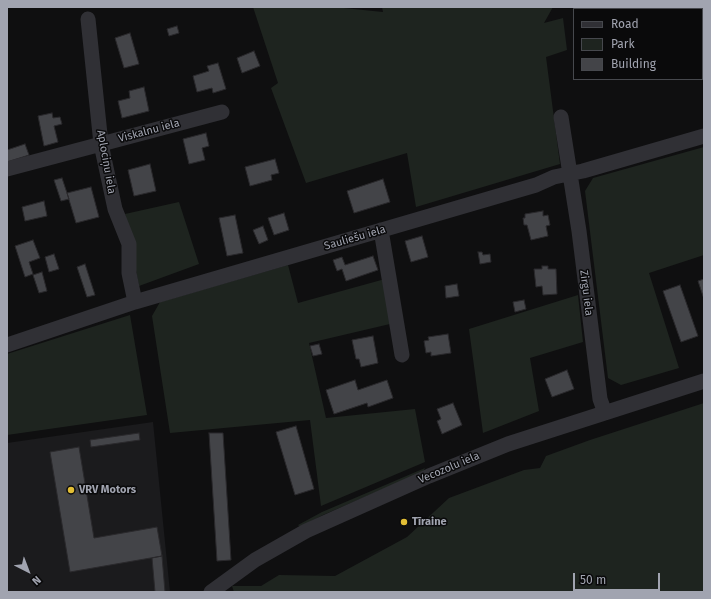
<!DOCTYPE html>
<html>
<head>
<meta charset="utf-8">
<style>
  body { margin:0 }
  #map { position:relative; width:711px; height:599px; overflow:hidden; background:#0f0f10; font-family:"Fira Sans",sans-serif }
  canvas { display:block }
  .frame { position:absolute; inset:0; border:8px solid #a1a4b0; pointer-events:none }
  .legend { position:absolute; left:573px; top:8px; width:130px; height:72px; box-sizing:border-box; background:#0a0a0b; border:1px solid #46484d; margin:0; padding:5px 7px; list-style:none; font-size:12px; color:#a1a4b0 }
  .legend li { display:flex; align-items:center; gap:8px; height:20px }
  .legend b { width:20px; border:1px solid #46484d }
  .north { position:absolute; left:8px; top:551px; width:40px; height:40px; -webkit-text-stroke:3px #0a0a0b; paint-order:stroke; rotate:138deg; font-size:11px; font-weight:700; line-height:16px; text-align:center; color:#a1a4b0 }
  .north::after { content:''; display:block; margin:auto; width:14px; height:18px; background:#a1a4b0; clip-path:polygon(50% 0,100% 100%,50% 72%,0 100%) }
  .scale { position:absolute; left:573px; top:573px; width:87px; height:18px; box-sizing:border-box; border:2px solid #a1a4b0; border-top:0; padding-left:5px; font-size:12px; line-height:14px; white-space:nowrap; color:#a1a4b0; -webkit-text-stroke:3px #0a0a0b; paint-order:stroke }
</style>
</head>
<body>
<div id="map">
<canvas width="711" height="599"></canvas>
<div class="frame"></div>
<ul class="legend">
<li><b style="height:5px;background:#303035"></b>Road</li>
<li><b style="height:11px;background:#1e241f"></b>Park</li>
<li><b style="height:11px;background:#434448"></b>Building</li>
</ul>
<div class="north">N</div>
<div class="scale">50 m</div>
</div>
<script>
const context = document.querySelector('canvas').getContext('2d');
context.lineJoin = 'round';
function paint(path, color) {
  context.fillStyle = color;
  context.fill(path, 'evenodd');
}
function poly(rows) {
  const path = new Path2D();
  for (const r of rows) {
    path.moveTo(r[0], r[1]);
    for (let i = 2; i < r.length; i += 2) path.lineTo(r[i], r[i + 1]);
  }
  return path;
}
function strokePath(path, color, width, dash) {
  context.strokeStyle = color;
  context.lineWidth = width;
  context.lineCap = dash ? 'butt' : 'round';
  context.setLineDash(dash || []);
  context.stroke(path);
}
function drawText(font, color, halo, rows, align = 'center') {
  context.font = font + ' "Fira Sans",sans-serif';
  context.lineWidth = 3;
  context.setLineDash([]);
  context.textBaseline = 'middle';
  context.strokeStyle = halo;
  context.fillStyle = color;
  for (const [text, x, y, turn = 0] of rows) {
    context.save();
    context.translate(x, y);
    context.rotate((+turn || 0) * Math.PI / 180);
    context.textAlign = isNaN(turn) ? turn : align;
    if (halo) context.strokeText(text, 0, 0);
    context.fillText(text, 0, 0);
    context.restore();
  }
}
paint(poly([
  [153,422,170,592,7,592,7,443]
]), '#1b1b1d');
paint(poly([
  [253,7,334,7,383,12,382,7,553,7,544,23,563,18,567,50,546,57,560,164,416,207,407,153,306,183,271,88,278,83],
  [704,147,704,255,649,273,679,368,621,385,608,378,585,191,593,178],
  [179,202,199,264,139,286,125,214],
  [288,265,298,303,385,279,390,324,309,343,326,418,415,409,425,462,321,506,310,420,170,433,152,316,160,302],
  [578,295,583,342,530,358,539,411,483,433,469,329],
  [130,315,147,415,7,435,7,354],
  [704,403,704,592,234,592,232,586,261,586,279,575,335,576,407,537,449,498,524,470,540,468,546,456,590,440],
  [425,468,423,472,323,515,300,527,298,525,322,512]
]), '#1e241f');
const building = poly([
  [177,26,179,33,169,36,167,29,177,26],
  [130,33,139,64,124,68,115,38,130,33],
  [254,51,260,66,242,73,237,58,254,51],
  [218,63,226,89,213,93,212,88,197,92,193,76,209,71,207,66,218,63],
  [144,87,149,111,122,118,118,101,130,98,129,91,144,87],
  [52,113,53,118,60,117,62,124,54,126,58,142,44,146,38,116,52,113],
  [206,133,209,146,202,148,205,160,189,164,183,139,206,133],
  [25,144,29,155,7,162,7,150,25,144],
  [275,159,279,173,271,175,272,180,250,186,245,167,275,159],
  [150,164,156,191,134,196,128,170,150,164],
  [62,178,69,199,61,201,54,180,62,178],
  [383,179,390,202,354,213,347,191,383,179],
  [91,187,99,217,76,223,67,193,91,187],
  [44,201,47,216,25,221,22,207,44,201],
  [543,211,543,216,548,215,550,225,546,226,548,236,531,240,527,225,524,225,523,218,525,218,525,214,543,211],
  [284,213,289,230,274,235,268,218,284,213],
  [235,215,243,253,227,256,219,218,235,215],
  [263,226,268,240,259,244,253,230,263,226],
  [422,236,428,257,411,262,405,241,422,236],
  [33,240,40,258,29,262,33,274,25,277,15,246,33,240],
  [478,252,482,252,483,255,490,254,491,262,480,264,478,252],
  [54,254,59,269,49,272,45,257,54,254],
  [373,256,378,270,346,281,342,269,337,271,333,260,342,257,345,265,373,256],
  [85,264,95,295,87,297,77,267,85,264],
  [542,266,548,266,548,269,556,269,557,294,543,295,542,286,536,287,534,269,542,269,542,266],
  [42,272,47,291,39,293,33,275,42,272],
  [704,279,704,299,698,281,704,279],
  [457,284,459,296,446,298,445,286,457,284],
  [680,285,698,336,681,342,663,291,680,285],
  [524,300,526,309,515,312,513,302,524,300],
  [448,334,451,353,431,356,431,352,426,353,424,341,429,340,428,337,448,334],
  [373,336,378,363,361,367,359,359,356,359,352,340,373,336],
  [319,344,322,354,313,356,310,346,319,344],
  [567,370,574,389,552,397,545,379,567,370],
  [355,380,358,390,387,380,393,398,368,407,367,403,334,414,326,390,355,380],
  [453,403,462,425,442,434,437,421,441,419,437,409,453,403],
  [296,426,314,489,295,495,276,432,296,426],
  [139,433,140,440,91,447,90,440,139,433],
  [209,433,223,433,231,560,217,561,209,433],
  [79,447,94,538,157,527,162,556,70,572,50,452,79,447],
  [162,556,165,592,155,592,152,558,162,556]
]);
paint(building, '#434448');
strokePath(building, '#2a292c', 1);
strokePath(poly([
  [88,19,101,144,115,209,129,244,129,273,135,302],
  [561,117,579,231,600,399,605,413],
  [7,169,222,112],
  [381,230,402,355],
  [7,345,135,302,536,185,554,177,583,171,704,136],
  [211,592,255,560,306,531,429,476,508,444,704,381]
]), '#303035', 15);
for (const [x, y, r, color] of [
  [71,490,4,"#e2be35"],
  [404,522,4,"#e2be35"]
]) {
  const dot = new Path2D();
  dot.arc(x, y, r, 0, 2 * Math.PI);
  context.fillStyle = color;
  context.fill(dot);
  strokePath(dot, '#0a0a0b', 1.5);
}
drawText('11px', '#a1a4b0', '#0a0a0b', [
  ["Viskalnu iela",149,131,-15],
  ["Aplociņu iela",106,162,80],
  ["Sauliešu iela",355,238,-16],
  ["Zirgu iela",586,293,83],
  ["Vecozolu iela",449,468,-23]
]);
drawText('bold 11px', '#a1a4b0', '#0a0a0b', [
  ["VRV Motors",79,490],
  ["Tīraine",412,522]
], 'left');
</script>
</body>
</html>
